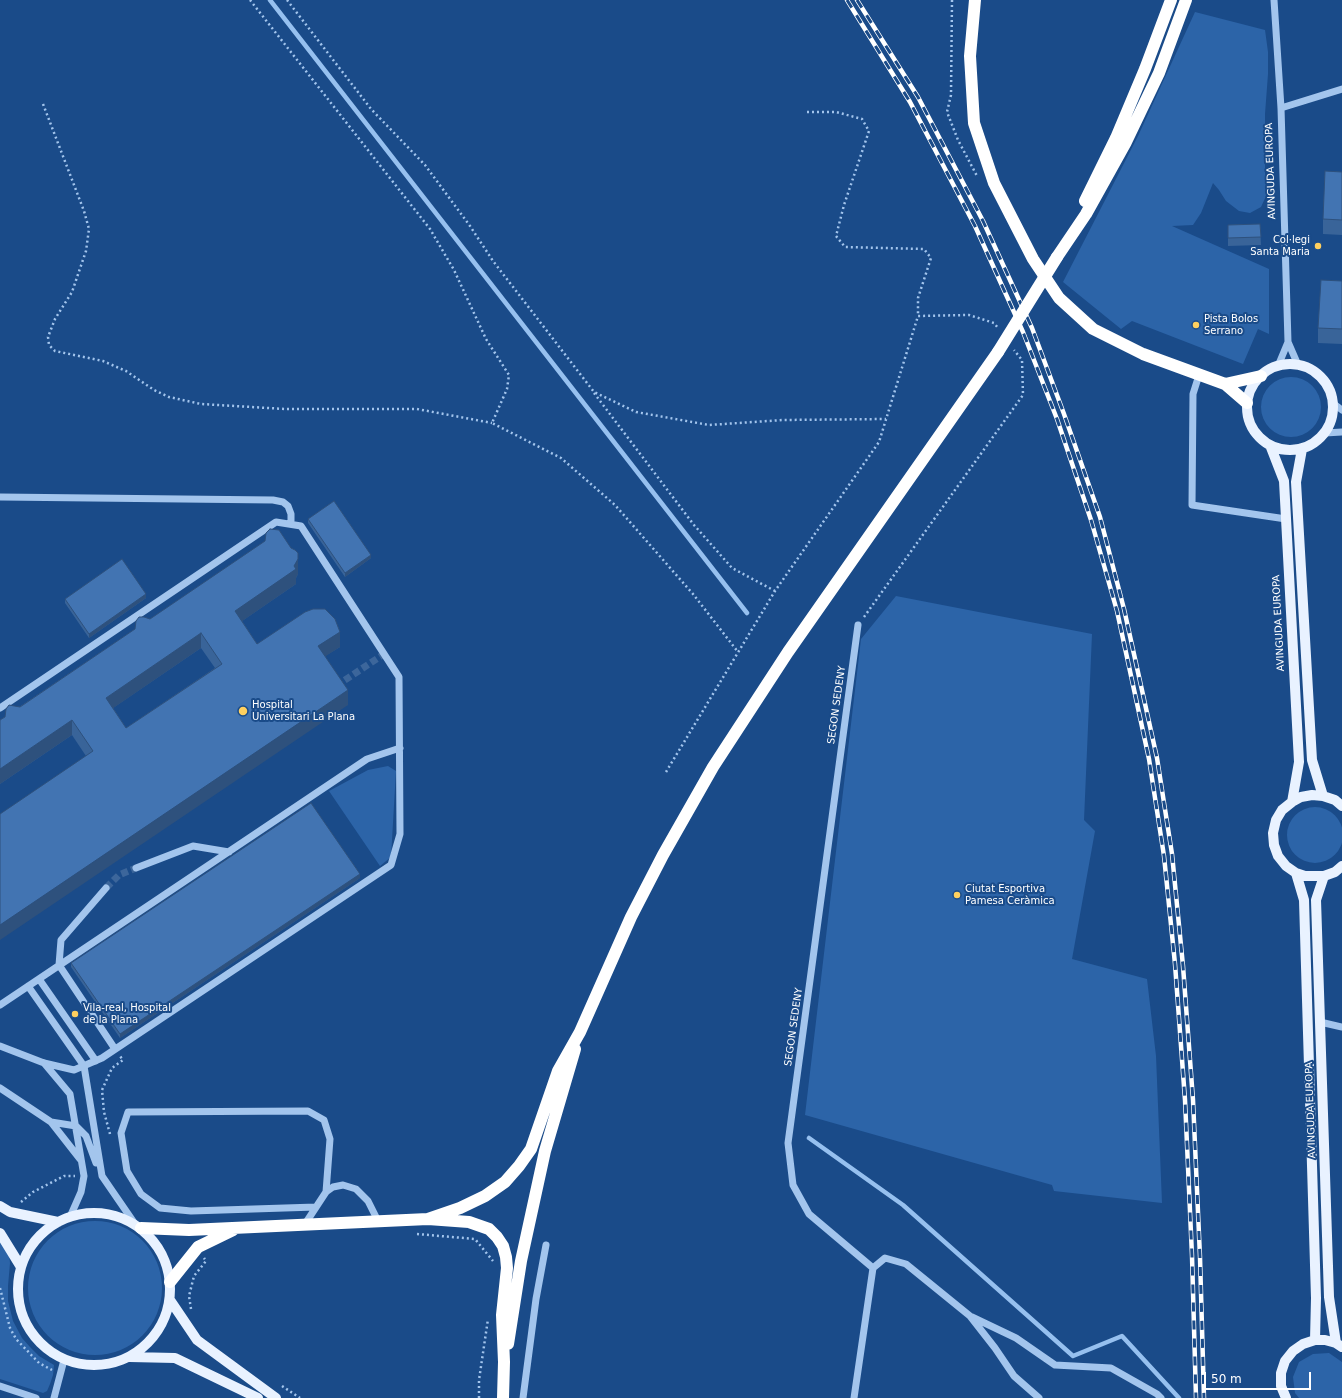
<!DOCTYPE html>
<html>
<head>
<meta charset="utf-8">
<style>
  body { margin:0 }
  #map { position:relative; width:1342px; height:1398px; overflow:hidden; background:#1a4b89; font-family:"DejaVu Sans",sans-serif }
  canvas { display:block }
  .scale { position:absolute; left:1204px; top:1372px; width:107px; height:18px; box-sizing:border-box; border:2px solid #fff; border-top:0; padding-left:5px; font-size:12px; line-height:14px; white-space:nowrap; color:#fff; -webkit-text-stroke:3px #1a4b89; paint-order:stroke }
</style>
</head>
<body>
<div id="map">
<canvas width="1342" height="1398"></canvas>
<div class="scale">50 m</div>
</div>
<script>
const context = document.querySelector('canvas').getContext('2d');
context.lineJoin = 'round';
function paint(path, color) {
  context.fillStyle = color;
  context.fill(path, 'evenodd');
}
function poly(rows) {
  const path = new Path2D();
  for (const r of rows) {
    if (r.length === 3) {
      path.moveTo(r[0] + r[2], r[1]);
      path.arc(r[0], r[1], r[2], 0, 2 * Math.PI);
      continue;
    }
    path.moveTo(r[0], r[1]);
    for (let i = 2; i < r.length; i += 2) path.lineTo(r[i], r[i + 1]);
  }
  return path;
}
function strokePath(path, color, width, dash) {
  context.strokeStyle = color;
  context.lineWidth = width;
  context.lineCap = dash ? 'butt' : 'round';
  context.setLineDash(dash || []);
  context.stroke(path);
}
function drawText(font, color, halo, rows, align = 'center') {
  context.font = font + ' "DejaVu Sans",sans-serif';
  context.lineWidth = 4;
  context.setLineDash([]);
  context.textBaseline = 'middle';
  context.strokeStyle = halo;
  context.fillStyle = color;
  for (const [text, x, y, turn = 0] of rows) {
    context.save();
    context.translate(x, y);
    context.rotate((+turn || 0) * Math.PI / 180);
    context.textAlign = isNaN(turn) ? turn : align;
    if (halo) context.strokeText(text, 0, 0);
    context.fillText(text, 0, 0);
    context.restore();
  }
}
paint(poly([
  [1195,12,1265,30,1268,52,1268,74,1265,114,1265,173,1267,194,1261,207,1250,213,1239,211,1226,201,1219,190,1213,183,1201,213,1193,225,1172,226,1269,269,1269,334,1258,329,1243,364,1132,321,1121,329,1063,282,1138,136],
  [1291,407,30],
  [896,596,1092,634,1084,820,1095,831,1072,959,1147,979,1156,1056,1162,1203,1054,1191,1052,1185,805,1115,861,639],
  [388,766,396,771,391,857,380,866,329,791,368,770],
  [1315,835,28],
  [95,1288,67],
  [0,1240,9,1254,10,1263,8,1286,8,1301,13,1321,22,1338,30,1347,39,1356,54,1365,53,1375,50,1384,47,1391,43,1393,0,1379],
  [1329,1353,1342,1362,1342,1398,1299,1398,1295,1393,1293,1377,1299,1362,1313,1354]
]), '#2c64a8');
strokePath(poly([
  [270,0,747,613],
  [809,1138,903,1205,1073,1356,1122,1336,1179,1398]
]), '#96c0ef', 4.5);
strokePath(poly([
  [336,686,384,654],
  [106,888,119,875,136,868]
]), '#3c669b', 7, [7, 3.5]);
strokePath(poly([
  [250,0,430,229,454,270,486,339,509,375,507,389,492,423,561,458,615,505,693,594,738,652],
  [287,0,371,109,425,165,470,226,493,261,594,392,636,412,709,425,783,420,886,419],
  [952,0,951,95,947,112,958,140,977,176],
  [43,104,84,211,89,229,86,251,72,292,55,319,48,337,49,345,55,351,103,361,126,371,154,390,169,397,201,404,285,409,417,409,492,423],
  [807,112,836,112,862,119,869,131,844,205,836,236,845,247,924,249,931,258,918,298,918,316],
  [594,393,694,525,732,568,775,591],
  [864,617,1023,395,1022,360,1014,350],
  [666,772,775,591,879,442,918,316,969,315,994,323,998,328],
  [110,1134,104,1112,102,1090,112,1068,123,1060,120,1056],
  [21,1202,33,1192,64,1176,75,1176],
  [417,1234,475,1239,493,1261],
  [0,1288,10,1328,16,1339,39,1363,52,1370],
  [191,1309,189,1296,194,1276,206,1261,204,1258],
  [282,1386,300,1398],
  [479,1398,479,1380,488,1319]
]), '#a3c5ed', 2.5, [2, 3]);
strokePath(poly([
  [1274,0,1281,108,1288,342,1298,365],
  [1281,108,1342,89],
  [1278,366,1288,342],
  [1199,375,1193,394,1192,505,1286,519],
  [1334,404,1342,410],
  [1325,433,1342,432],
  [0,497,273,500,283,502,288,506,291,514,291,524],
  [0,708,276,522,301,526,399,677,400,834,391,865,102,1058,74,1070,44,1063,0,1046],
  [136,868,193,846,229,852],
  [106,888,61,940,59,965,115,1049],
  [39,979,96,1061],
  [28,986,84,1066,102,1176,135,1224],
  [0,1005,367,759,400,748],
  [1320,1022,1342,1027],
  [44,1063,70,1094,84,1176,81,1192,70,1217],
  [0,1088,51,1122],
  [80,1159,51,1122,76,1126,86,1136,96,1163],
  [316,1207,191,1211,160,1208,141,1194,127,1171,121,1133,128,1112,308,1111,324,1120,330,1139,326,1192],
  [305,1224,326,1192,333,1187,343,1185,356,1189,368,1201,378,1221],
  [873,1268,885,1258,906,1264,970,1316,995,1348,1014,1376,1039,1398],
  [972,1317,1016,1338,1055,1365,1111,1368,1157,1394,1161,1398],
  [0,1386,36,1398],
  [54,1398,64,1360],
  [523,1398,536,1299,546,1245],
  [854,1398,873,1268,809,1214,793,1185,788,1143,858,625]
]), '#a3c5ed', 7);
strokePath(poly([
  [1290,407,43],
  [1270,445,1284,481,1299,762,1292,802],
  [1302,449,1296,482,1312,760,1323,796],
  [1342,806,1335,800,1323,796,1312,795,1301,797,1292,802,1282,810,1276,820,1273,833,1274,845,1278,856,1286,866,1296,873,1305,876,1324,876,1335,872,1342,866],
  [1296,873,1304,900,1316,1298,1315,1340],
  [1324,876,1316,900,1329,1297,1336,1343],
  [0,1206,10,1212,58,1222],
  [94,1289,76],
  [0,1233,21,1267],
  [170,1300,197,1340,276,1398],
  [130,1357,175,1358,258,1398],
  [1286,1398,1281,1386,1281,1373,1285,1361,1293,1351,1303,1344,1315,1340,1325,1340,1336,1343,1342,1347]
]), '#e9f2ff', 10);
strokePath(poly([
  [975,0,970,56,974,123,994,183,1033,259,1059,298,1093,329,1143,354,1225,384,1247,403],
  [1085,201,1116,138,1145,69,1171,0],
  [1057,257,1086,214,1126,142,1159,73,1186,0],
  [1225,384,1261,376],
  [428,1219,460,1208,485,1196,505,1182,519,1166,531,1149,558,1071,580,1032,631,917,663,855,713,767,788,652,998,352],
  [141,1228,189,1230,428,1219,469,1222,489,1229,497,1237,503,1246,506,1257,507,1268,502,1315,504,1362,503,1398],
  [170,1282,198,1247,233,1230],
  [508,1344,521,1261,545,1151,575,1049]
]), '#fff', 12);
const rail = poly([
  [847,0,910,102,975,226,1023,332,1057,419,1091,520,1117,611,1149,759,1164,856,1175,964,1185,1100,1192,1256,1196,1398],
  [857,0,918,97,983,221,1032,328,1064,414,1100,517,1124,609,1157,758,1172,854,1183,966,1193,1100,1200,1257,1204,1398]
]);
strokePath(rail, '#fff', 4.5);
strokePath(rail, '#1a4b89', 3, [9]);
strokePath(poly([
  [998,352,1057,257]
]), '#fff', 12);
paint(poly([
  [1342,172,1342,235,1323,234,1323,219],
  [1260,224,1261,245,1228,246,1228,225],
  [1342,281,1342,344,1318,343,1318,328],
  [308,519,371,558,345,577,308,523],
  [298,574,296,578,296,584,242,621,257,644,340,647,325,656,348,705,86,756,72,735,0,784,0,720,150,619],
  [201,648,215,668,126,728,113,708],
  [146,598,89,638,65,603,65,599],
  [360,878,120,1038,71,967,71,963]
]), '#396499');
paint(poly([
  [371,555,371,558,345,577,345,573],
  [298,559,298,574,296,578,296,584,235,626,235,611,294,566],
  [146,594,146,598,89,638,89,634],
  [340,632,340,647,318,661,318,646],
  [201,633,201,648,106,713,106,698],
  [348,690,348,705,0,940,0,925],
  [72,720,72,735,0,784,0,769],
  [360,874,360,878,120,1038,120,1034]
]), '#2e517d');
const building = poly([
  [1325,171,1342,172,1342,220,1323,219,1325,171],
  [1260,224,1261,237,1228,238,1228,225,1260,224],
  [1321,280,1342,281,1342,329,1318,328,1321,280],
  [334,501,371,555,345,573,308,519,334,501],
  [270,529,279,530,291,548,295,550,298,553,298,559,294,566,296,569,235,611,257,644,305,612,313,609,325,609,335,619,340,632,318,646,348,690,0,925,0,814,93,751,72,720,0,769,0,720,5,717,6,709,9,705,20,707,135,629,136,621,139,617,144,617,150,619,265,541,266,533,270,529],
  [201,633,222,664,126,728,106,698,201,633],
  [122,559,146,594,89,634,65,599,122,559],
  [311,803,360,874,120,1034,71,963,311,803]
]);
paint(building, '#4274b2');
strokePath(building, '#2e517d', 1);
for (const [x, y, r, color] of [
  [1318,246,4,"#ffd05f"],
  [1196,325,4,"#ffd05f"],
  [243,711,5,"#ffd05f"],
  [957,895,4,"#ffd05f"],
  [75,1014,4,"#ffd05f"]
]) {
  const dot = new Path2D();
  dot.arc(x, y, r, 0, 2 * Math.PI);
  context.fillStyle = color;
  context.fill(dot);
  strokePath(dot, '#1a4b89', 1.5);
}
drawText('10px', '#fff', '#1a4b89', [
  ["AVINGUDA EUROPA",1271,171,-92],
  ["AVINGUDA EUROPA",1279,623,-93],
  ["SEGON SEDENY",837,705,-82],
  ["SEGON SEDENY",794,1027,-82],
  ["AVINGUDA EUROPA",1311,1110,-92]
]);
drawText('10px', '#fff', '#1a4b89', [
  ["Col·legi",1310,240,"right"],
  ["Santa Maria",1310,252,"right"],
  ["Pista Bolos",1204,319],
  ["Serrano",1204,331],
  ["Hospital",252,705],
  ["Universitari La Plana",252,717],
  ["Ciutat Esportiva",965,889],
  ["Pamesa Ceràmica",965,901],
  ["Vila-real, Hospital",83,1008],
  ["de la Plana",83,1020]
], 'left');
</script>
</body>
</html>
